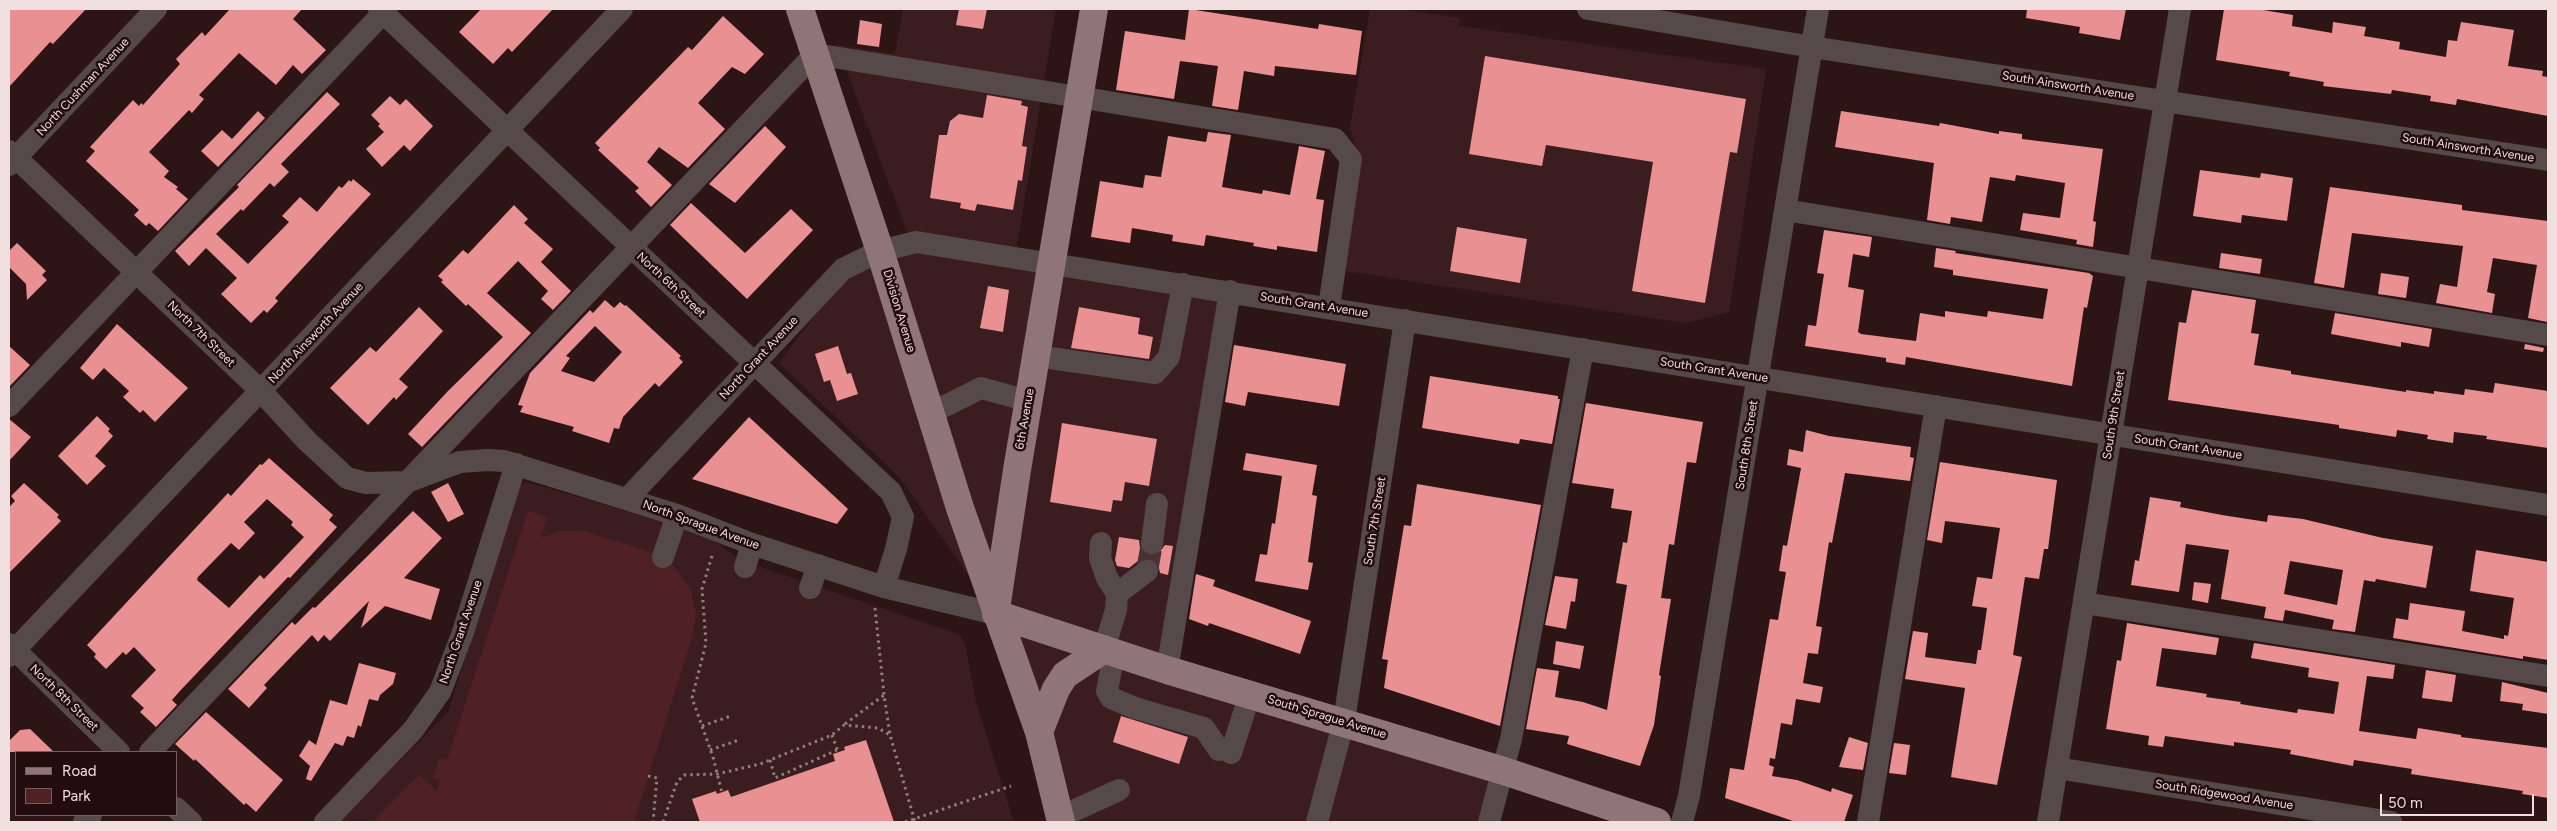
<!DOCTYPE html>
<html>
<head>
<meta charset="utf-8">
<style>
  body { margin:0 }
  #map { position:relative; width:2557px; height:831px; overflow:hidden; background:#2d1516; font-family:Figtree,sans-serif }
  canvas { display:block }
  .frame { position:absolute; inset:0; border:10px solid #f1dfdf; pointer-events:none }
  .legend { position:absolute; left:15px; top:751px; width:162px; height:65px; box-sizing:border-box; background:#230c0d; border:1px solid #756061; margin:0; padding:6px 9px; list-style:none; font-size:15px; color:#f1dfdf }
  .legend li { display:flex; align-items:center; gap:10px; height:25px }
  .legend b { width:25px; border:1px solid #756061 }
  .scale { position:absolute; left:2380px; top:794px; width:154px; height:22px; box-sizing:border-box; border:2px solid #f1dfdf; border-top:0; padding-left:6px; font-size:15px; line-height:18px; white-space:nowrap; color:#f1dfdf; -webkit-text-stroke:4px #230c0d; paint-order:stroke }
</style>
</head>
<body>
<div id="map">
<canvas width="2557" height="831"></canvas>
<div class="frame"></div>
<ul class="legend">
<li><b style="height:6px;background:#8f7575"></b>Road</li>
<li><b style="height:14px;background:#502124"></b>Park</li>
</ul>
<div class="scale">50 m</div>
</div>
<script>
const context = document.querySelector('canvas').getContext('2d');
context.lineJoin = 'round';
function paint(path, color) {
  context.fillStyle = color;
  context.fill(path, 'evenodd');
}
function poly(rows) {
  const path = new Path2D();
  for (const r of rows) {
    path.moveTo(r[0], r[1]);
    for (let i = 2; i < r.length; i += 2) path.lineTo(r[i], r[i + 1]);
  }
  return path;
}
function strokePath(path, color, width, dash) {
  context.strokeStyle = color;
  context.lineWidth = width;
  context.lineCap = dash ? 'butt' : 'round';
  context.setLineDash(dash || []);
  context.stroke(path);
}
function drawText(font, color, halo, rows, align = 'center') {
  context.font = font + ' Figtree,sans-serif';
  context.lineWidth = 5;
  context.setLineDash([]);
  context.textBaseline = 'middle';
  context.strokeStyle = halo;
  context.fillStyle = color;
  for (const [text, x, y, turn = 0] of rows) {
    context.save();
    context.translate(x, y);
    context.rotate((+turn || 0) * Math.PI / 180);
    context.textAlign = isNaN(turn) ? turn : align;
    if (halo) context.strokeText(text, 0, 0);
    context.fillText(text, 0, 0);
    context.restore();
  }
}
paint(poly([
  [903,9,1056,9,1015,257,1230,291,1167,670,1504,771,1489,822,1061,822,996,614,899,477,779,363,875,235,910,240,837,45,895,54],
  [1370,9,1400,9,1460,18,1459,26,1766,69,1729,312,1685,323,1345,271,1361,165,1350,128],
  [527,482,705,534,740,560,958,634,965,643,976,702,1014,822,339,822,448,712,519,485]
]), '#3c1d1f');
paint(poly([
  [528,511,547,517,541,538,560,531,583,531,654,553,673,565,690,588,696,613,693,634,634,822,373,822,419,775,437,791,440,780,433,778,439,758,447,760]
]), '#502124');
paint(poly([
  [9,9,86,9,53,44,50,42,9,87],
  [230,9,302,9,293,19,326,50,302,74,293,65,276,85,239,53,199,95,204,99,192,113,189,110,149,152,169,171,164,177,178,187,176,189,188,199,158,231,149,223,146,226,134,215,139,210,86,161,95,151,90,147,133,100,139,106,141,103,143,105,180,64,176,59,202,32,205,36],
  [481,9,553,9,512,52,508,48,493,64,459,32],
  [959,9,987,9,983,29,956,25],
  [1189,9,1318,29,1319,24,1362,31,1356,75,1275,66,1274,76,1244,71,1238,110,1212,106,1218,66,1180,61,1174,99,1116,90,1125,31,1185,40],
  [2027,9,2126,9,2120,40,2079,33,2080,27,2026,18],
  [2224,9,2257,9,2293,15,2292,26,2332,33,2333,22,2366,27,2364,36,2400,42,2399,49,2446,57,2448,40,2457,41,2461,22,2514,30,2508,66,2543,71,2542,76,2548,77,2548,116,2457,99,2456,105,2430,101,2431,96,2392,90,2391,94,2323,86,2324,82,2289,76,2290,72,2216,60],
  [723,16,764,54,745,74,732,67,698,103,725,129,688,168,659,147,647,162,672,185,651,207,635,191,639,188,598,150,600,148,595,143,688,47,692,50],
  [860,20,882,24,879,47,857,44],
  [1485,56,1746,99,1737,153,1730,152,1705,303,1632,291,1653,162,1546,145,1542,166,1469,154],
  [327,92,340,104,281,164,289,172,274,187,270,183,243,211,241,209,216,234,248,264,289,222,282,216,300,197,317,212,339,186,342,188,349,180,351,182,353,179,371,194,275,298,278,301,267,313,264,310,251,323,221,294,237,278,206,248,189,266,175,251,239,187,237,185],
  [987,95,1022,101,1021,105,1028,107,1022,146,1027,147,1022,181,1018,180,1013,210,977,204,975,211,960,208,961,203,930,198,939,135,947,135,950,121,959,114,983,118],
  [390,96,400,105,406,99,433,126,410,151,404,145,382,167,366,149,384,132,378,126,380,124,371,115],
  [258,111,265,118,218,167,201,151,222,130,232,139],
  [1841,111,1939,126,1940,123,1999,134,1999,131,2022,134,2022,139,2103,149,2093,221,2096,222,2093,247,2076,244,2077,240,2020,230,2023,213,2060,218,2065,183,2016,175,2015,181,1990,177,1982,222,1951,217,1950,224,1927,220,1934,163,1835,147],
  [765,126,786,147,735,203,709,184],
  [1208,132,1231,135,1222,187,1262,194,1263,190,1290,195,1299,146,1325,151,1316,199,1324,200,1317,252,1277,246,1277,250,1253,246,1254,243,1206,235,1204,246,1172,241,1173,235,1132,228,1130,243,1091,237,1100,181,1143,188,1145,175,1161,177,1168,136,1206,142],
  [2200,170,2260,178,2261,173,2293,178,2287,221,2242,215,2241,223,2193,216],
  [2330,187,2462,205,2462,210,2548,221,2547,322,2528,318,2537,265,2493,258,2487,292,2495,294,2492,313,2436,303,2440,284,2457,287,2463,246,2352,233,2344,288,2314,283],
  [691,203,745,253,791,209,813,230,747,299,670,225],
  [514,205,528,219,524,223,553,249,541,262,571,291,553,310,541,299,548,291,518,261,487,293,531,333,422,447,408,434,448,391,503,337,468,304,466,306,441,282,443,280,438,276,463,250,468,254],
  [1457,227,1527,239,1520,283,1450,271],
  [1824,230,1872,237,1869,257,1853,254,1848,287,1864,290,1858,332,1861,334,1916,341,1920,313,1945,317,1945,311,1987,317,1988,311,2043,319,2048,289,1953,275,1953,270,1934,267,1936,248,1956,251,1955,253,2089,273,2093,276,2087,308,2084,307,2072,386,1906,357,1905,365,1886,362,1886,358,1805,346,1808,325,1816,326,1824,274,1817,273],
  [17,243,46,271,42,275,47,280,27,300,26,284,9,267,9,251],
  [2221,253,2262,259,2260,274,2219,268],
  [2381,273,2409,277,2406,298,2378,294],
  [988,286,1009,290,1003,332,980,328],
  [2192,290,2256,300,2251,333,2259,334,2254,365,2291,371,2291,374,2406,392,2406,390,2434,394,2434,391,2464,395,2465,389,2493,393,2495,383,2548,391,2548,448,2486,439,2487,436,2454,432,2453,443,2427,439,2428,435,2397,430,2396,437,2339,428,2339,425,2168,400,2179,322,2186,323],
  [605,300,614,308,620,302,625,306,626,305,681,356,679,358,683,362,659,387,655,383,623,417,619,429,614,428,609,443,572,431,574,427,520,412,523,406,518,405,530,373,590,310,593,313],
  [595,326,622,352,594,382,561,371,570,358,566,356],
  [419,307,443,331,399,379,408,387,396,400,394,397,368,425,330,388,370,347,376,352],
  [1079,307,1140,318,1138,334,1153,337,1149,359,1071,348],
  [2335,313,2432,329,2429,347,2401,342,2401,347,2331,334],
  [117,324,188,388,155,422,143,410,140,413,123,397,129,391,104,368,93,380,80,368],
  [2525,344,2544,348,2543,352,2524,349],
  [1234,345,1346,364,1339,406,1248,392,1245,406,1225,402],
  [9,346,30,365,9,387],
  [838,346,847,374,851,373,858,394,837,401,830,380,824,382,815,354],
  [1430,376,1558,396,1558,399,1560,399,1552,444,1520,439,1519,444,1422,428],
  [1586,403,1703,422,1696,463,1687,462,1674,545,1669,544,1661,598,1671,599,1659,675,1661,676,1654,725,1640,766,1567,744,1569,736,1526,729,1537,668,1559,671,1555,697,1583,702,1607,710,1627,585,1616,583,1623,542,1627,543,1632,511,1611,508,1614,489,1572,483],
  [97,416,110,429,108,431,113,436,95,456,106,466,87,485,58,456],
  [749,417,848,509,837,524,692,479],
  [9,419,31,437,9,461],
  [1062,423,1157,439,1149,486,1125,482,1122,501,1113,500,1111,512,1050,502],
  [1806,430,1829,436,1911,447,1910,457,1914,458,1910,481,1845,473,1832,543,1829,542,1821,594,1816,626,1822,627,1818,654,1808,653,1803,683,1823,687,1820,703,1796,699,1792,725,1781,723,1775,759,1770,758,1769,765,1774,767,1772,776,1797,780,1831,792,1832,788,1853,795,1844,822,1796,822,1725,798,1730,768,1744,770,1770,619,1778,620,1786,572,1779,571,1783,545,1787,546,1801,468,1787,465,1789,449,1803,452],
  [1246,453,1317,465,1312,495,1317,496,1308,562,1313,563,1308,590,1255,581,1260,554,1267,555,1272,523,1275,524,1282,476,1243,470],
  [269,458,333,515,329,520,337,527,301,566,290,578,288,577,179,692,172,700,177,705,156,727,140,712,144,708,131,696,156,670,134,647,126,655,123,652,106,669,94,657,96,654,87,645,228,493,231,496,260,464,262,465],
  [267,499,293,522,291,525,304,537,264,579,260,575,229,608,197,580,198,577,231,543,239,550,255,533,244,522],
  [1940,462,2057,480,2048,549,2044,549,2039,579,2025,577,2013,655,2022,657,1997,785,1951,777,1965,688,1905,679,1913,631,1928,633,1925,657,1976,664,1978,650,1981,650,1987,608,1972,606,1977,577,1992,579,2000,528,1945,521,1942,543,1927,540],
  [24,483,59,515,57,517,61,521,9,573,9,507,15,501,11,496],
  [448,483,464,514,448,522,431,492],
  [1417,484,1541,505,1500,726,1384,688,1388,660,1382,659,1404,525,1411,526],
  [2150,497,2181,502,2180,507,2222,515,2267,522,2268,515,2303,519,2383,538,2433,546,2426,588,2376,579,2375,582,2364,580,2355,632,2332,629,2334,620,2285,610,2283,621,2264,618,2266,607,2221,599,2229,550,2186,544,2179,592,2131,585,2135,560,2139,561],
  [2290,561,2343,570,2337,605,2284,594],
  [413,511,442,538,404,578,440,589,431,620,385,606,361,628,369,601,330,641,324,635,318,642,312,635,264,685,267,688,249,708,228,689,292,622,295,625,313,607,315,608],
  [1119,537,1139,540,1140,548,1150,556,1157,555,1165,545,1173,546,1168,575,1160,573,1158,563,1152,559,1139,560,1129,568,1117,566,1115,560],
  [2476,550,2548,562,2548,660,2523,656,2523,659,2393,638,2396,618,2408,620,2410,603,2465,611,2462,631,2504,639,2504,635,2508,636,2514,598,2470,591],
  [1196,574,1215,580,1213,586,1311,621,1300,654,1209,623,1208,626,1189,619],
  [1555,576,1578,579,1575,602,1571,601,1566,629,1545,625],
  [2194,582,2211,584,2208,603,2192,600],
  [2127,623,2219,638,2216,655,2162,648,2156,686,2207,694,2206,697,2241,702,2240,704,2297,713,2298,709,2334,714,2339,682,2308,677,2309,668,2251,658,2254,643,2395,665,2393,679,2367,676,2359,731,2416,739,2418,728,2461,735,2461,737,2548,748,2548,798,2522,794,2523,791,2411,774,2412,769,2354,760,2353,766,2290,754,2291,750,2234,742,2234,746,2165,736,2163,747,2148,745,2149,736,2106,729,2117,660,2121,661],
  [1556,641,1584,646,1580,669,1553,664],
  [359,663,396,673,393,684,380,695,378,701,369,699,361,727,358,725,354,738,347,736,343,746,335,743,311,781,306,779,310,766,299,756,309,740,316,745,330,700,347,705],
  [2426,670,2456,675,2452,702,2422,698],
  [2502,682,2548,693,2548,714,2522,710,2523,704,2500,701],
  [206,712,283,780,256,812,246,803,244,805,195,759,194,761,175,744],
  [1121,716,1188,737,1179,764,1113,742],
  [30,729,54,752,9,752,9,741,20,730],
  [1849,737,1868,743,1863,770,1839,767],
  [866,740,894,822,700,822,692,799,716,791,717,794,728,790,731,797,835,761,833,754,845,750,844,747],
  [1894,743,1910,745,1906,775,1889,773]
]), '#e89092');
strokePath(poly([
  [1147,571,1152,543]
]), '#4a3334', 22, [22, 11]);
strokePath(poly([
  [712,556,702,589,706,643,692,698,713,757,722,793],
  [875,608,884,695,890,735,915,822],
  [845,724,884,695],
  [702,726,731,716],
  [832,735,838,752],
  [710,750,739,740],
  [770,760,775,778,837,750],
  [648,776,657,778,653,822],
  [663,822,677,782,684,775,717,774,760,764,832,735,844,725,878,728,890,735],
  [905,822,1011,786]
]), '#927d7d', 3, [2.5, 4]);
strokePath(poly([
  [379,9,891,492,903,517,896,549,884,587],
  [1588,9,1812,47,2548,160],
  [9,151,261,391,307,441,347,478,366,483,407,482,460,462,488,460,504,461,677,515,752,544,884,587,996,614],
  [9,165,156,9],
  [1785,210,2548,335],
  [1036,356,1155,373,1169,357,1183,284],
  [9,406,387,9],
  [931,413,981,388,1029,401],
  [627,499,843,269,880,251,916,242,2548,505],
  [1101,543,1100,558,1107,578,1117,594,1116,610,1104,649],
  [1152,543,1157,504],
  [663,557,677,515],
  [745,567,752,544],
  [810,588,818,565],
  [1117,594,1147,571],
  [2084,603,2548,676],
  [9,644,119,752],
  [1114,653,1107,691,1111,698,1135,708,1204,728,1219,750],
  [9,656,622,9],
  [1167,670,1230,291],
  [150,752,815,54,1335,139,1351,159,1329,307],
  [1231,753,1250,694],
  [2057,768,2391,822],
  [176,808,191,822],
  [1060,817,1119,790],
  [84,822,91,815],
  [325,822,413,730,440,692,462,635,516,464],
  [1317,822,1344,721,1405,320],
  [1489,822,1511,739,1583,349],
  [1682,822,1689,796,1818,9],
  [1868,822,1936,406],
  [2048,822,2180,9]
]), '#564949', 22);
strokePath(poly([
  [800,9,880,251,960,508,1039,732,1061,822],
  [996,609,1017,470,1094,9],
  [996,614,1167,670,1504,771,1657,822],
  [1039,732,1056,689,1065,675,1104,649]
]), '#8f7575', 28);
drawText('12px', '#f1dfdf', '#230c0d', [
  ["South Ainsworth Avenue",2068,86,9],
  ["North Cushman Avenue",83,87,-47],
  ["South Ainsworth Avenue",2468,148,9],
  ["North 6th Street",671,285,43],
  ["South Grant Avenue",1314,305,9],
  ["Division Avenue",899,311,73],
  ["North Ainsworth Avenue",316,333,-47],
  ["North 7th Street",201,334,44],
  ["North Grant Avenue",759,358,-47],
  ["South Grant Avenue",1714,370,9],
  ["South 9th Street",2114,415,-81],
  ["6th Avenue",1025,419,-80],
  ["South 8th Street",1747,445,-81],
  ["South Grant Avenue",2188,447,9],
  ["South 7th Street",1375,521,-81],
  ["North Sprague Avenue",701,525,20],
  ["North Grant Avenue",461,632,-71],
  ["North 8th Street",64,698,44],
  ["South Sprague Avenue",1327,717,17],
  ["South Ridgewood Avenue",2224,795,9]
]);
</script>
</body>
</html>
